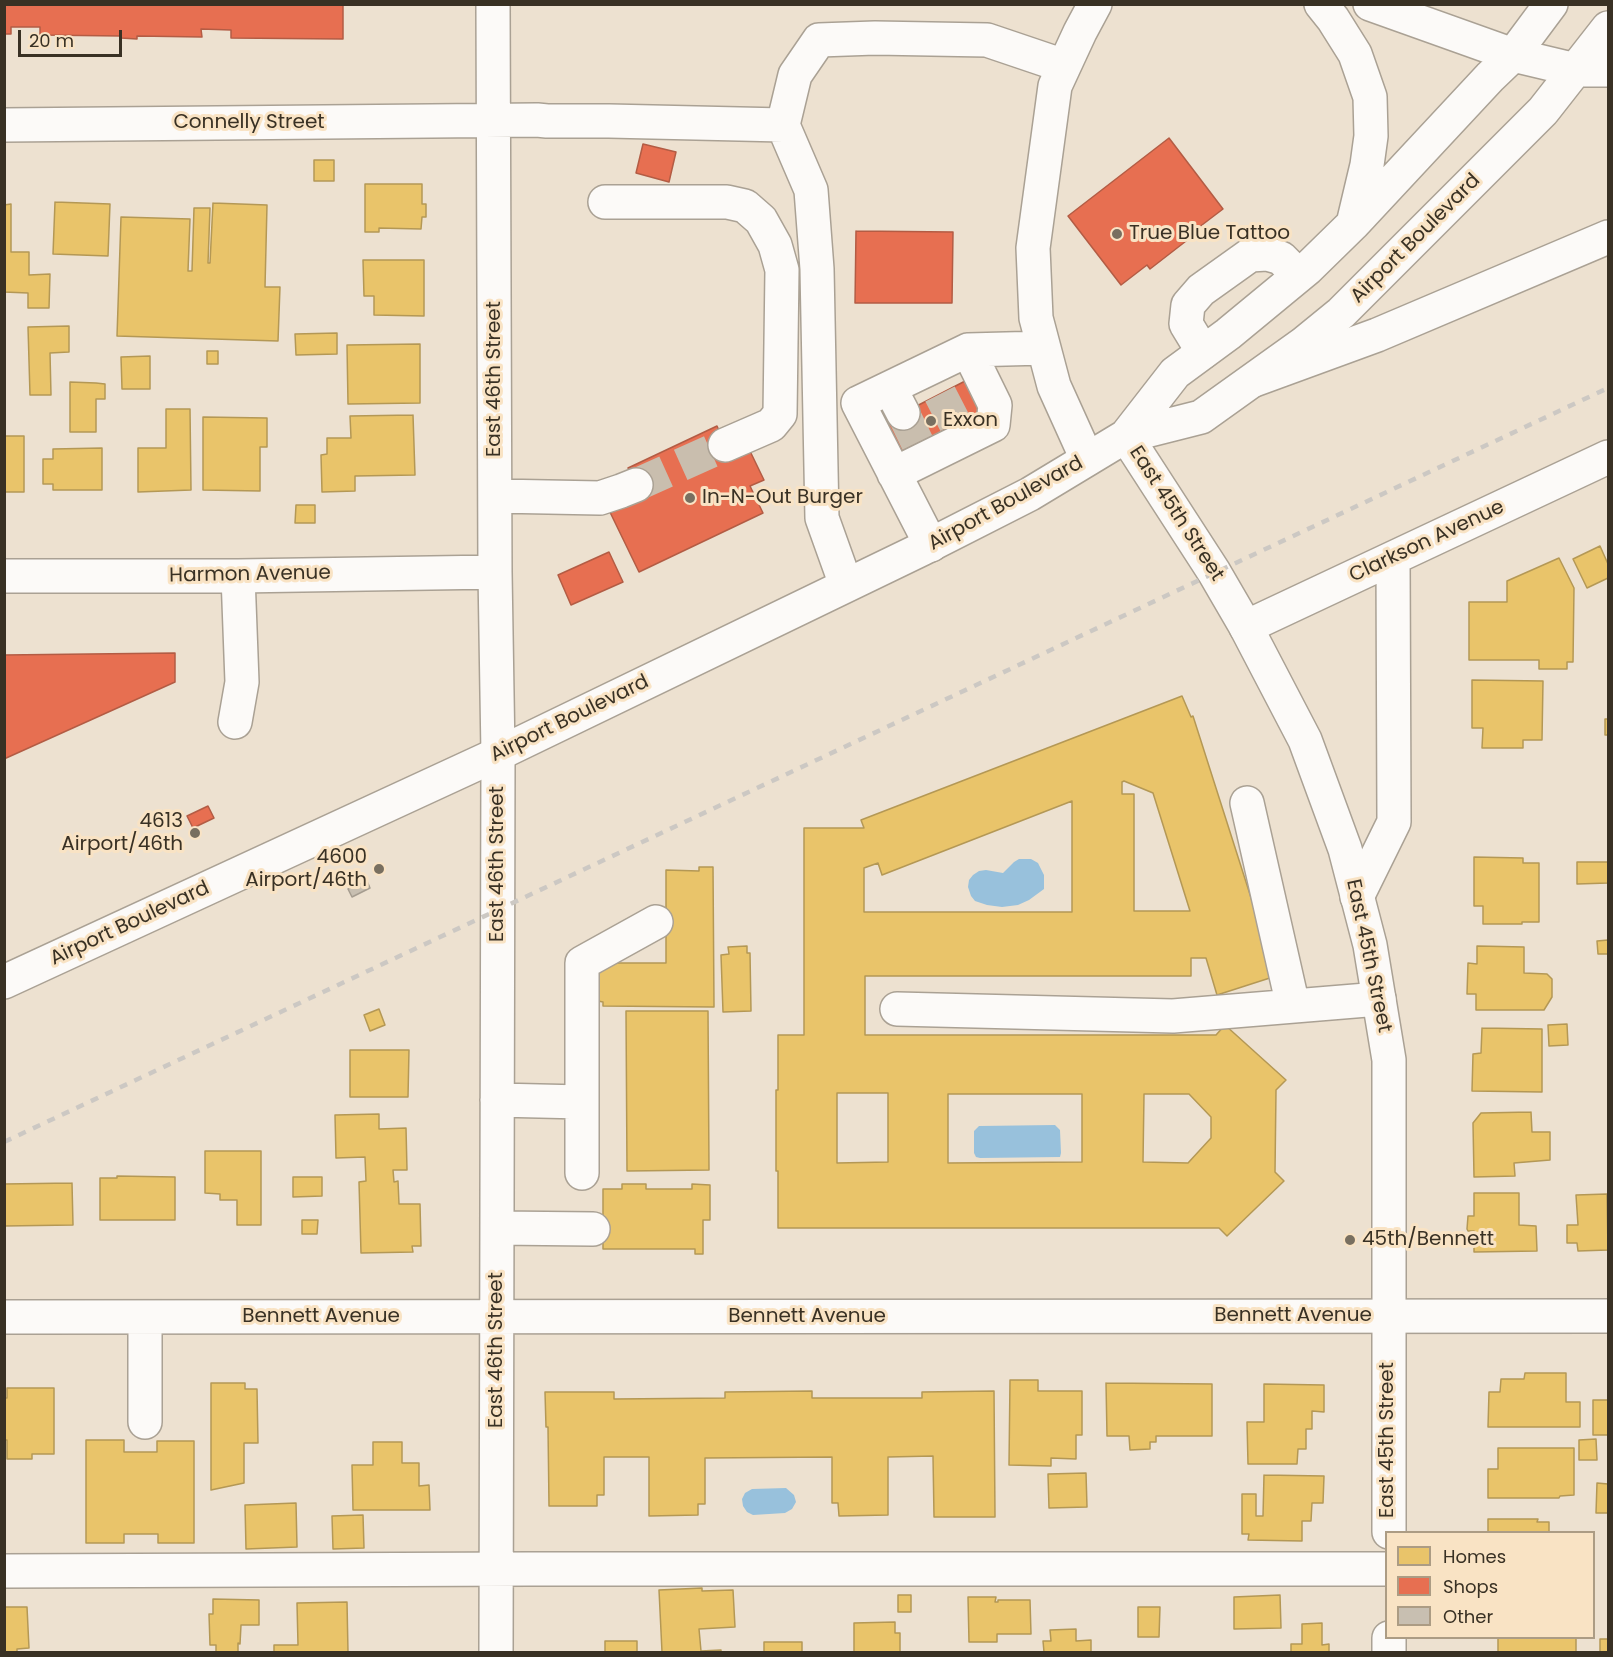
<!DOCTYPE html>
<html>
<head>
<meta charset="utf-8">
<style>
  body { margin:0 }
  #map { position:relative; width:1613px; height:1657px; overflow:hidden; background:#ede1d0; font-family:Poppins,sans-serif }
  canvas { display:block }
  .frame { position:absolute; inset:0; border:6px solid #393124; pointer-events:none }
  .legend { position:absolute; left:1385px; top:1531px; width:210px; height:108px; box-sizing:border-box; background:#f9e3c4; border:2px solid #ac9c84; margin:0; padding:8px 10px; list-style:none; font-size:18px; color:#393124 }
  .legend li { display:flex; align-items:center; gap:12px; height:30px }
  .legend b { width:30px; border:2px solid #ac9c84 }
  .scale { position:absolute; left:18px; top:30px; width:104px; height:27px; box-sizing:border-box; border:3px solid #393124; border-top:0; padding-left:8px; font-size:18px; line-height:21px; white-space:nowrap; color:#393124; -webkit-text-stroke:4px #f9e3c4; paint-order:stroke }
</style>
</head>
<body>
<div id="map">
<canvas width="1613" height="1657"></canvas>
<div class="frame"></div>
<ul class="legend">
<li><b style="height:16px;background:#e9c46a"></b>Homes</li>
<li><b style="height:16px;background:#e76f51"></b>Shops</li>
<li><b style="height:16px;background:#c8bfb1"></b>Other</li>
</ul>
<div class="scale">20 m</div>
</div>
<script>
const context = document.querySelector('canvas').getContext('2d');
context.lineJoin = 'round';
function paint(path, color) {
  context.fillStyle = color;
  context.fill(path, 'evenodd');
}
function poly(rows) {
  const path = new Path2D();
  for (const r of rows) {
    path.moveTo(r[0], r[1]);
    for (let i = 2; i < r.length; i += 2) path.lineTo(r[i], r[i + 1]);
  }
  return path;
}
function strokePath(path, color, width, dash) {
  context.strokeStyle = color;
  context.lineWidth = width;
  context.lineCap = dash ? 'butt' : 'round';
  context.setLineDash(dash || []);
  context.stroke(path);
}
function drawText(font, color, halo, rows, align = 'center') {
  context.font = font + ' Poppins,sans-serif';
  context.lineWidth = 6;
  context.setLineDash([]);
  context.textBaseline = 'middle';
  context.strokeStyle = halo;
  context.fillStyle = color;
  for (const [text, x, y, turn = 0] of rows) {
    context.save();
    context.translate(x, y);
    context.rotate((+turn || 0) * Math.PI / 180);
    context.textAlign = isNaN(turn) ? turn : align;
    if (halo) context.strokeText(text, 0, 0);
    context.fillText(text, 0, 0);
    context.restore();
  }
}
paint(poly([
  [1019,859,1031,859,1038,863,1044,875,1044,889,1029,900,1018,905,1002,907,987,905,975,901,971,896,968,887,969,880,973,875,979,871,986,870,1003,873,1014,862],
  [1055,1125,1060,1130,1061,1153,1060,1157,980,1158,976,1157,974,1153,974,1131,979,1126],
  [786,1488,794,1495,796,1502,792,1509,785,1513,753,1515,747,1512,743,1506,742,1499,745,1493,752,1489]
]), '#98c1dc');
const homes = poly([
  [314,160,334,160,334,181,314,181,314,160],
  [365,184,422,184,422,204,426,204,426,217,422,217,421,229,379,228,379,232,365,232,365,184],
  [55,202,110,204,108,256,53,254,55,202],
  [213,203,267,205,265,287,280,287,278,341,117,336,121,217,190,219,188,271,192,271,194,208,210,208,208,263,210,263,213,203],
  [11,204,11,252,29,252,29,275,50,274,49,308,28,308,28,293,4,292,4,205,11,204],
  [363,260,424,260,424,316,374,315,374,296,364,296,363,260],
  [69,326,69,352,50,353,51,395,30,395,28,327,69,326],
  [337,333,337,354,296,355,295,334,337,333],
  [420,344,420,403,348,404,347,345,420,344],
  [207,351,218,351,218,364,207,364,207,351],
  [150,356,150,389,122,389,121,357,150,356],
  [70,382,96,383,105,384,105,399,96,399,96,432,70,432,70,382],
  [166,409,190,409,191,490,138,492,138,448,166,448,166,409],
  [413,415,415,475,355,476,355,491,322,492,321,455,327,454,327,438,351,438,350,416,413,415],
  [203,417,267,418,267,447,260,447,260,491,203,490,203,417],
  [4,436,24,436,24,492,4,492,4,436],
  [102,448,102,490,53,490,53,484,43,484,43,459,53,459,53,449,102,448],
  [296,505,315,505,315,523,295,523,296,505],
  [1600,546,1608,564,1608,578,1587,588,1573,559,1600,546],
  [1559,558,1574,588,1573,662,1567,662,1567,669,1539,669,1539,660,1469,660,1469,602,1507,602,1507,581,1559,558],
  [1472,680,1543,681,1542,740,1523,740,1523,748,1482,748,1483,728,1472,728,1472,680],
  [1182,696,1191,717,1193,716,1276,976,1217,995,1206,958,1191,958,1191,976,865,976,865,1035,1216,1035,1225,1025,1286,1080,1276,1090,1275,1172,1284,1181,1227,1236,1219,1228,778,1228,778,1171,776,1171,776,1090,778,1090,778,1035,804,1035,804,828,864,828,861,820,1182,696],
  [1124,781,1153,793,1190,911,1134,911,1134,794,1122,794,1122,782,1124,781],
  [1072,801,1072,912,864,912,864,868,878,863,882,875,1072,801],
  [837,1093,888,1093,888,1162,837,1163,837,1093],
  [948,1094,1082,1094,1082,1162,948,1163,948,1094],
  [1144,1094,1189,1094,1211,1117,1211,1138,1188,1163,1143,1162,1144,1094],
  [1605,719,1608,719,1608,735,1605,735,1605,719],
  [1474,857,1523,858,1523,863,1539,863,1539,922,1522,922,1522,924,1483,924,1483,906,1474,906,1474,857],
  [1577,862,1608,862,1608,883,1577,884,1577,862],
  [699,867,713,867,714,1007,603,1006,603,1002,598,1001,598,963,666,963,666,870,699,871,699,867],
  [1608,940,1608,954,1598,954,1597,941,1608,940],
  [747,946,747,953,750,953,751,1011,723,1012,721,955,729,954,728,947,747,946],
  [1477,946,1524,947,1524,973,1547,974,1552,979,1552,997,1544,1010,1476,1010,1476,994,1467,994,1468,963,1477,964,1477,946],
  [379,1009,385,1025,370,1031,364,1015,379,1009],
  [626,1011,708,1011,709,1170,627,1171,626,1011],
  [1567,1024,1568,1045,1549,1046,1548,1025,1567,1024],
  [1482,1028,1542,1029,1542,1092,1472,1091,1473,1054,1481,1053,1482,1028],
  [350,1050,409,1050,408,1097,350,1097,350,1050],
  [1531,1112,1532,1132,1550,1132,1550,1160,1514,1163,1515,1176,1474,1177,1473,1123,1481,1113,1531,1112],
  [379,1114,379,1129,406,1128,407,1170,393,1170,394,1182,398,1181,399,1204,420,1204,421,1246,412,1246,413,1252,361,1253,359,1182,366,1181,365,1157,336,1158,335,1115,379,1114],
  [205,1151,261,1151,261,1225,237,1225,237,1200,220,1200,220,1194,205,1193,205,1151],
  [117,1176,175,1177,175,1220,100,1220,100,1178,117,1178,117,1176],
  [293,1177,322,1177,322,1196,293,1197,293,1177],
  [72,1183,73,1225,4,1226,4,1184,72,1183],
  [622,1184,646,1184,646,1189,692,1189,692,1184,710,1185,710,1220,703,1220,703,1254,695,1254,695,1249,603,1249,603,1189,622,1189,622,1184],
  [1474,1193,1519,1193,1519,1225,1536,1226,1537,1251,1474,1252,1474,1231,1468,1231,1467,1229,1468,1216,1474,1216,1474,1193],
  [1607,1194,1608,1250,1578,1251,1577,1243,1567,1243,1567,1225,1578,1225,1576,1195,1607,1194],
  [302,1220,318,1220,317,1234,302,1234,302,1220],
  [1525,1373,1566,1373,1566,1402,1580,1402,1580,1427,1488,1427,1489,1392,1500,1392,1501,1379,1524,1379,1525,1373],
  [1010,1380,1038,1380,1038,1391,1082,1391,1082,1435,1076,1435,1076,1459,1051,1458,1051,1466,1009,1465,1010,1380],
  [211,1383,245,1383,245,1389,257,1389,258,1443,244,1443,244,1483,211,1490,211,1383],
  [1106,1383,1212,1384,1212,1436,1156,1436,1156,1442,1150,1442,1150,1449,1130,1450,1129,1436,1107,1436,1106,1383],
  [1264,1384,1324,1385,1324,1412,1312,1411,1312,1429,1306,1429,1306,1449,1298,1449,1297,1464,1248,1464,1247,1422,1264,1422,1264,1384],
  [7,1388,54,1388,54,1454,32,1454,32,1459,7,1459,7,1440,4,1440,4,1398,7,1398,7,1388],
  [812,1391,812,1398,922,1398,922,1392,994,1391,995,1517,934,1517,933,1456,888,1457,888,1515,839,1516,838,1503,832,1503,832,1457,705,1458,705,1504,698,1504,698,1515,649,1516,649,1457,604,1457,604,1495,597,1495,597,1506,549,1506,548,1427,546,1427,545,1392,614,1392,614,1399,725,1398,725,1392,812,1391],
  [1593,1400,1608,1400,1608,1435,1593,1435,1593,1400],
  [1596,1439,1597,1460,1579,1460,1579,1440,1596,1439],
  [86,1440,124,1440,124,1452,157,1452,157,1441,194,1441,194,1543,158,1543,158,1534,124,1534,124,1543,86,1543,86,1440],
  [373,1442,402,1442,402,1463,419,1463,419,1486,429,1485,430,1510,353,1510,352,1465,373,1465,373,1442],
  [1498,1448,1574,1448,1574,1495,1560,1496,1559,1498,1488,1498,1488,1469,1498,1469,1498,1448],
  [1086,1473,1087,1507,1049,1508,1048,1474,1086,1473],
  [1264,1475,1324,1476,1323,1503,1312,1503,1311,1521,1302,1521,1302,1541,1248,1540,1249,1534,1242,1534,1242,1494,1256,1494,1256,1516,1263,1516,1264,1475],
  [1597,1483,1608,1484,1608,1513,1596,1513,1597,1483],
  [296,1503,297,1547,246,1549,245,1505,296,1503],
  [363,1515,364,1548,333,1549,332,1516,363,1515],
  [1488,1519,1538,1519,1537,1522,1549,1522,1549,1532,1488,1532,1488,1519],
  [702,1588,702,1591,733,1590,735,1627,699,1629,701,1651,721,1650,721,1652,662,1652,659,1590,702,1588],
  [898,1595,911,1595,911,1612,898,1612,898,1595],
  [1280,1595,1281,1628,1234,1629,1234,1597,1280,1595],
  [968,1597,996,1597,995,1602,998,1602,998,1600,1030,1600,1031,1634,997,1634,997,1642,969,1642,968,1597],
  [213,1599,259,1600,259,1625,241,1625,240,1644,238,1643,238,1652,216,1652,216,1645,210,1645,209,1614,213,1614,213,1599],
  [347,1602,348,1652,274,1652,274,1645,298,1645,297,1603,347,1602],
  [4,1607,27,1607,29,1648,17,1649,17,1652,4,1652,4,1607],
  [1138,1607,1160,1607,1159,1637,1138,1637,1138,1607],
  [895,1622,895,1633,900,1633,900,1652,854,1652,854,1623,895,1622],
  [1322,1623,1322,1645,1329,1644,1329,1652,1291,1652,1291,1644,1302,1644,1302,1624,1322,1623],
  [1076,1629,1076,1641,1091,1640,1091,1652,1044,1652,1043,1641,1051,1641,1050,1630,1076,1629],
  [1488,1638,1576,1638,1576,1652,1498,1652,1498,1638,1488,1638],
  [1600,1639,1608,1639,1608,1652,1600,1652,1600,1639],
  [605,1641,637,1641,637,1652,605,1652,605,1641],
  [764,1642,802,1642,802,1652,764,1652,764,1642]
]);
paint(homes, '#e9c46a');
strokePath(homes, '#b49855', 1.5);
const shops = poly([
  [4,4,343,4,343,39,231,38,231,30,201,29,202,37,137,36,137,39,121,38,121,36,40,35,40,27,11,27,11,34,4,34,4,4],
  [1169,138,1223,209,1198,228,1199,231,1150,269,1147,265,1121,285,1068,216,1169,138],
  [643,144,676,152,669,182,636,173,643,144],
  [856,231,953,232,952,303,855,303,856,231],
  [971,378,989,413,892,463,874,428,971,378],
  [717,426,730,455,748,447,764,480,750,486,763,513,639,572,607,506,639,491,628,468,717,426],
  [609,552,623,582,571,605,558,575,609,552],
  [175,653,175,682,4,759,4,655,175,653],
  [208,806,214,818,193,828,187,816,208,806]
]);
paint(shops, '#e76f51');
strokePath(shops, '#b35c44', 1.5);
const building = poly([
  [367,881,370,888,352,897,348,889,367,881]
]);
paint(building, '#c8bfb1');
strokePath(building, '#a69d90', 1.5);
strokePath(poly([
  [940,394,958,429],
  [903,413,920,448],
  [636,485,725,445]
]), '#c9beae', 33, [33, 16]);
const minor = poly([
  [493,4,495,572,498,754,496,1652],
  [4,125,537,120,547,121,609,121,783,125],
  [605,202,727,202,745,206,761,220,775,245,782,270,780,414,771,425,725,445],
  [1203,352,1186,324,1188,305,1201,290,1250,255,1267,254,1281,258,1298,275],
  [890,388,903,413],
  [1087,459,1054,386,1036,318,1033,248,1055,86,1080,32,1095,4],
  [894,474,993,425,995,405,968,350],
  [496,496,600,498,621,491,636,485],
  [931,545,858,403,968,350,1044,348],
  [4,576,238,576,495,572],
  [846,585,822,518,817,269,811,190,783,125,795,75,819,40,875,38,987,40,1064,66],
  [1246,627,1608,457],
  [235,722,242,682,238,576],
  [1247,803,1293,1006],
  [1357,897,1394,822,1393,558],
  [897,1009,1173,1016,1379,999],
  [497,1100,582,1102],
  [582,1173,582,963,656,922],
  [497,1228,593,1229],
  [4,1317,1608,1316],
  [145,1422,145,1317],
  [4,1571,530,1569,1386,1569]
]);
const major = poly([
  [1321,4,1333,19,1355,54,1370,97,1371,136,1367,165,1353,224],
  [1370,4,1513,55,1576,70,1608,70],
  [1126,436,1214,572,1246,627,1305,740,1345,849,1370,945,1389,1060,1389,1532],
  [1126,436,1175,373,1228,334,1308,268,1353,224,1490,77,1513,55,1551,4],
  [4,982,498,754,922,549,1030,494,1126,436,1201,417,1303,344,1341,313,1543,111,1608,28],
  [1389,1638,1389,1652]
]);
const highway = poly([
  [1254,380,1377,335,1608,237]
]);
strokePath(minor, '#aaa194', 36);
strokePath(major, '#aaa194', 36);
strokePath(highway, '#aaa194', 36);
strokePath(minor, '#fcfaf8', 33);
strokePath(major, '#fcfaf8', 33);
strokePath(highway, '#fcfaf8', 33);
strokePath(poly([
  [4,1142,1608,388]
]), '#ccc8c3', 4.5, [8, 8]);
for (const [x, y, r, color] of [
  [1117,234,6,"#786f60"],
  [931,421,6,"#786f60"],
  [690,498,6,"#786f60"],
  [195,833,6,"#786f60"],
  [379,869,6,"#786f60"],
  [1350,1240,6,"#786f60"]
]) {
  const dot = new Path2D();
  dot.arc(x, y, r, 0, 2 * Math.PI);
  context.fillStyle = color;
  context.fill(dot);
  strokePath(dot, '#f9e3c4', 2);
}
drawText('20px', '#393124', '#f9e3c4', [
  ["Connelly Street",249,123],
  ["Airport Boulevard",1416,239,-45],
  ["East 46th Street",495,379,-90],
  ["Airport Boulevard",1006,504,-29],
  ["East 45th Street",1176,514,57],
  ["Clarkson Avenue",1427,542,-25],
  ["Harmon Avenue",250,575,-1],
  ["Airport Boulevard",570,719,-26],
  ["East 46th Street",498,864,-90],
  ["Airport Boulevard",130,924,-25],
  ["East 45th Street",1368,956,78],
  ["Bennett Avenue",1293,1316],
  ["Bennett Avenue",321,1317],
  ["Bennett Avenue",807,1317],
  ["East 46th Street",497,1350,-90],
  ["East 45th Street",1388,1440,-90]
]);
drawText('20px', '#393124', '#f9e3c4', [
  ["True Blue Tattoo",1129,234],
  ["Exxon",943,421],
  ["In-N-Out Burger",702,498],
  ["4613",183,822,"right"],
  ["Airport/46th",183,845,"right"],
  ["4600",367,858,"right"],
  ["Airport/46th",367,881,"right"],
  ["45th/Bennett",1362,1240]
], 'left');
</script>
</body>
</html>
